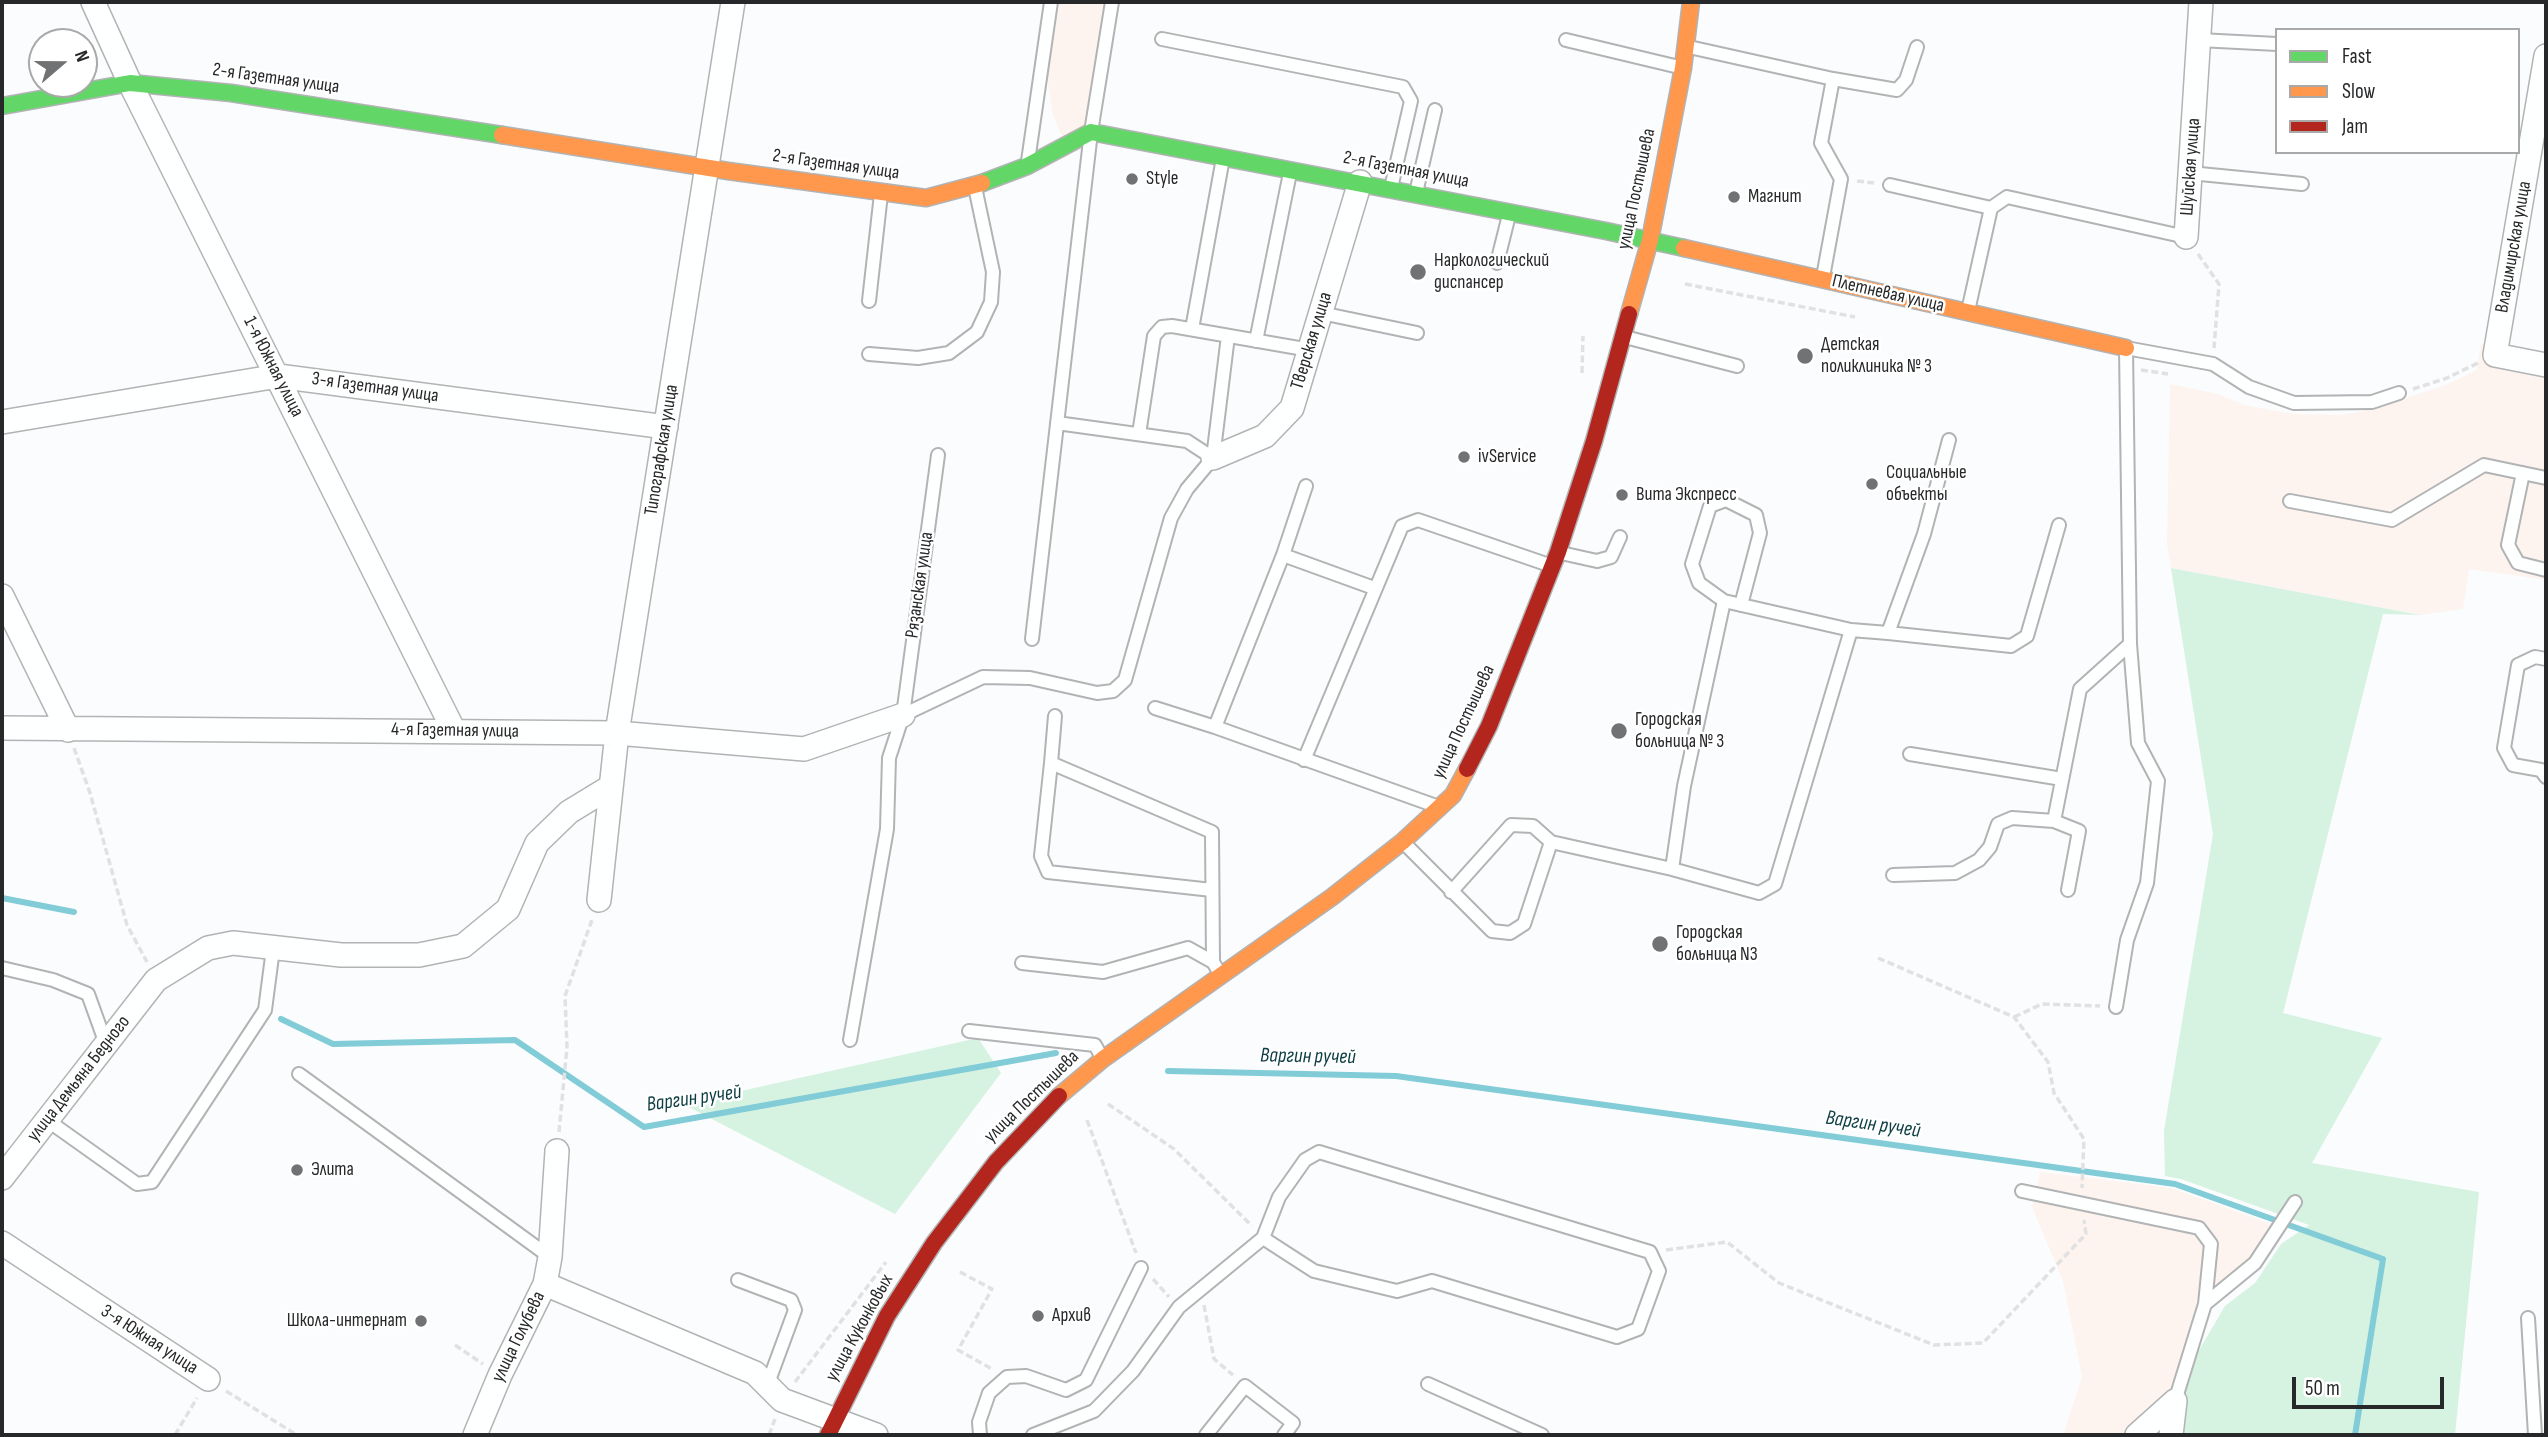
<!DOCTYPE html>
<html>
<head>
<meta charset="utf-8">
<style>
  body { margin:0 }
  #map { position:relative; width:2548px; height:1437px; overflow:hidden; background:#fbfcfe; font-family:"Sofia Sans Condensed",sans-serif }
  canvas { display:block }
  .frame { position:absolute; inset:0; border:4px solid #27282a; pointer-events:none }
  .legend { position:absolute; left:2275px; top:28px; width:245px; height:126px; box-sizing:border-box; background:#fff; border:2px solid #a9a9aa; margin:0; padding:9px 12px; list-style:none; font-size:21px; color:#27282a }
  .legend li { display:flex; align-items:center; gap:14px; height:35px }
  .legend b { width:35px; border:2px solid #a9a9aa }
  .north { position:absolute; left:28px; top:28px; width:70px; height:70px; box-sizing:border-box; background:#fff; border:2px solid #a9a9aa; border-radius:50%; rotate:70deg; font-size:19px; font-weight:700; line-height:28px; text-align:center; color:#27282a }
  .north::after { content:''; display:block; margin:auto; width:24px; height:32px; background:#717274; clip-path:polygon(50% 0,100% 100%,50% 72%,0 100%) }
  .scale { position:absolute; left:2292px; top:1377px; width:152px; height:32px; box-sizing:border-box; border:4px solid #27282a; border-top:0; padding-left:9px; font-size:21px; line-height:24px; white-space:nowrap; color:#27282a; -webkit-text-stroke:5px #fff; paint-order:stroke }
</style>
</head>
<body>
<div id="map">
<canvas width="2548" height="1437"></canvas>
<div class="frame"></div>
<ul class="legend">
<li><b style="height:9px;background:#63d668"></b>Fast</li>
<li><b style="height:9px;background:#ff974d"></b>Slow</li>
<li><b style="height:9px;background:#b3261e"></b>Jam</li>
</ul>
<div class="north">N</div>
<div class="scale">50 m</div>
</div>
<script>
const context = document.querySelector('canvas').getContext('2d');
context.lineJoin = 'round';
function paint(path, color) {
  context.fillStyle = color;
  context.fill(path, 'evenodd');
}
function poly(rows) {
  const path = new Path2D();
  for (const r of rows) {
    path.moveTo(r[0], r[1]);
    for (let i = 2; i < r.length; i += 2) path.lineTo(r[i], r[i + 1]);
  }
  return path;
}
function strokePath(path, color, width, dash) {
  context.strokeStyle = color;
  context.lineWidth = width;
  context.lineCap = dash ? 'butt' : 'round';
  context.setLineDash(dash || []);
  context.stroke(path);
}
function drawText(font, color, halo, rows, align = 'center') {
  context.font = font + ' "Sofia Sans Condensed",sans-serif';
  context.lineWidth = 5;
  context.setLineDash([]);
  context.textBaseline = 'middle';
  context.strokeStyle = halo;
  context.fillStyle = color;
  for (const [text, x, y, turn = 0] of rows) {
    context.save();
    context.translate(x, y);
    context.rotate((+turn || 0) * Math.PI / 180);
    context.textAlign = isNaN(turn) ? turn : align;
    if (halo) context.strokeText(text, 0, 0);
    context.fillText(text, 0, 0);
    context.restore();
  }
}
paint(poly([
  [1060,2,1109,2,1086,136,1062,136,1053,115,1047,77],
  [2481,344,2546,368,2546,580,2469,569,2463,609,2420,615,2171,568,2167,543,2170,384,2218,394,2244,405,2294,414,2343,415,2372,409,2446,385,2477,370],
  [2040,1172,2171,1188,2275,1225,2260,1252,2221,1290,2199,1291,2186,1349,2175,1380,2162,1405,2158,1435,2063,1435,2082,1377,2063,1281,2032,1207]
]), '#fdf4ef');
paint(poly([
  [2171,568,2420,615,2383,614,2283,1013,2382,1038,2312,1163,2479,1192,2455,1435,2174,1435,2175,1415,2198,1352,2225,1306,2255,1283,2281,1244,2309,1225,2181,1179,2165,1176,2164,1131,2213,834],
  [978,1038,1001,1073,895,1214,683,1104]
]), '#d6f2e1');
strokePath(poly([
  [2,898,74,912],
  [281,1019,333,1044,515,1040,644,1127,1056,1053],
  [1168,1071,1396,1076,2175,1184,2383,1259,2355,1435]
]), '#81ccd7', 6);
const lane = poly([
  [1162,39,1403,87,1411,101,1391,188],
  [1566,40,1679,67],
  [2199,40,2277,44],
  [1689,47,1833,79,1897,90,1906,80,1917,47],
  [1028,161,1051,2],
  [2190,173,2302,184],
  [1890,185,1991,208,2007,197,2186,237],
  [1416,193,1435,110],
  [1497,263,1509,215],
  [1823,277,1841,179,1821,143,1833,79],
  [869,301,881,194],
  [1968,311,1991,208],
  [1321,313,1417,333],
  [1192,329,1223,158],
  [1625,337,1737,366],
  [1256,341,1290,173],
  [869,354,918,358,949,353,977,332,991,302,993,272,975,187],
  [1057,423,1187,441,1213,458],
  [1139,434,1154,336,1162,327,1172,326,1310,350],
  [2523,473,2508,545,2518,563,2546,570],
  [2290,501,2392,520,2484,465,2546,478],
  [1561,553,1597,561,1611,557,1620,537],
  [1283,555,1374,588],
  [1724,601,1699,583,1692,564,1710,506,1726,500,1756,515,1760,533,1741,605],
  [1888,633,2011,646,2027,636,2059,525],
  [1032,639,1091,132,1112,2],
  [2546,659,2535,657,2518,665,2504,748,2513,765,2541,770,2546,777],
  [1155,708,1215,727,1436,806],
  [903,715,983,677,1030,678,1097,693,1113,691,1125,680,1171,518,1187,489,1213,458,1228,336],
  [1055,716,1051,763,1212,832,1213,962,1219,972],
  [1215,727,1283,555,1306,486],
  [1910,754,2062,779],
  [1304,760,1402,526,1418,520,1549,565],
  [1051,763,1041,856,1048,872,1212,890],
  [1405,844,1492,931,1510,933,1524,924,1551,842],
  [1672,869,1684,786,1724,601,1851,630],
  [1893,875,1955,873,1979,860,1990,847,1998,824,2012,818,2054,821],
  [2068,890,2079,831,2054,821,2080,689,2130,644],
  [1451,892,1511,825,1533,826,1551,842,1672,869,1759,893,1775,884,1851,630,1888,633,1924,534,1949,440],
  [1022,963,1103,972,1188,948,1213,962],
  [2,968,53,980,88,994,106,1044],
  [2116,1007,2127,940,2147,883,2158,781,2138,743,2130,644,2126,348,2213,364,2249,387,2294,403,2372,402,2399,393],
  [969,1031,1095,1045,1101,1056],
  [850,1040,887,829,889,758,903,715,938,455],
  [299,1074,550,1257],
  [47,1120,137,1184,152,1182,265,1010,273,949],
  [2022,1191,2199,1228,2211,1244,2205,1304,2175,1401],
  [738,1280,791,1300,795,1310,767,1386],
  [2205,1304,2255,1263,2295,1202],
  [2528,1318,2535,1435],
  [1428,1384,1542,1435],
  [980,1435,979,1422,989,1393,1007,1377,1026,1376,1066,1390,1086,1380,1141,1268],
  [1033,1435,1094,1411,1133,1371,1179,1307,1263,1238,1279,1197,1305,1160,1319,1152,1650,1252,1659,1271,1638,1329,1617,1337,1432,1281,1397,1291,1314,1271,1263,1238],
  [1206,1435,1245,1386,1293,1423,1284,1435]
]);
const street = poly([
  [93,2,130,83,454,731],
  [2546,56,2495,355,2546,365],
  [2186,237,2201,2],
  [2,422,278,376,666,427],
  [1213,458,1265,436,1292,408,1360,182],
  [2,596,68,730],
  [2,728,617,733,804,749,903,715],
  [599,900,617,733,733,2],
  [2,1178,156,980,208,948,233,943,341,955,419,955,463,946,508,909,537,843,569,812,610,787],
  [2,1243,208,1379],
  [545,1284,755,1373,782,1400,876,1435],
  [475,1435,500,1375,545,1284,550,1257,557,1151],
  [2137,1435,2175,1401],
  [2171,1435,2175,1401]
]);
const fast = poly([
  [2,106,130,83,231,93,502,135],
  [982,183,1027,166,1091,132,1606,231,1684,248]
]);
const slow = poly([
  [502,135,728,171,926,198,982,183],
  [1684,248,2126,348],
  [1629,314,1650,240,1683,68,1691,2],
  [1059,1096,1103,1059,1332,897,1402,842,1453,795,1467,769]
]);
const jam = poly([
  [1467,769,1489,726,1558,552,1594,441,1629,314],
  [828,1435,887,1316,934,1243,996,1162,1059,1096]
]);
strokePath(lane, '#b2b3b4', 16);
strokePath(street, '#b2b3b4', 26);
strokePath(fast, '#b2b3b4', 19);
strokePath(slow, '#b2b3b4', 19);
strokePath(jam, '#b2b3b4', 19);
strokePath(poly([
  [1857,181,1874,183],
  [2198,254,2219,284,2214,348],
  [1685,284,1855,317],
  [2141,370,2168,374],
  [1582,373,1583,336],
  [2413,389,2447,378,2478,363],
  [74,748,90,793,127,925,147,962],
  [1878,958,2014,1017,2048,1062,2054,1093,2084,1139,2082,1188],
  [2014,1017,2042,1004,2100,1006],
  [1108,1104,1174,1149,1252,1226],
  [1087,1120,1136,1253],
  [559,1132,567,1047,565,996,593,917],
  [1666,1250,1727,1242,1779,1283,1934,1345,1983,1343,2086,1234,2084,1220],
  [960,1272,992,1289,958,1350,992,1369],
  [1153,1279,1169,1297],
  [1204,1305,1214,1359,1233,1375],
  [455,1345,483,1364],
  [795,1382,886,1262],
  [226,1391,297,1435],
  [175,1435,197,1398],
  [769,1435,775,1419]
]), '#e1e1e2', 3.5, [7, 3.5]);
strokePath(lane, '#feffff', 12);
strokePath(street, '#feffff', 23);
strokePath(fast, '#63d668', 16);
strokePath(slow, '#ff974d', 16);
strokePath(jam, '#b3261e', 16);
for (const [x, y, r, color] of [
  [1132,179,7,"#717274"],
  [1734,197,7,"#717274"],
  [1418,272,9,"#717274"],
  [1805,356,9,"#717274"],
  [1464,457,7,"#717274"],
  [1872,484,7,"#717274"],
  [1622,495,7,"#717274"],
  [1619,731,9,"#717274"],
  [1660,944,9,"#717274"],
  [297,1170,7,"#717274"],
  [1038,1316,7,"#717274"],
  [421,1321,7,"#717274"]
]) {
  const dot = new Path2D();
  dot.arc(x, y, r, 0, 2 * Math.PI);
  context.fillStyle = color;
  context.fill(dot);
  strokePath(dot, '#fff', 2.5);
}
drawText('19px', '#27282a', '#fff', [
  ["2-я Газетная улица",276,79,8],
  ["2-я Газетная улица",836,165,8],
  ["Шуйская улица",2191,167,-86],
  ["2-я Газетная улица",1406,170,11],
  ["улица Постышева",1637,189,-78],
  ["Владимирская улица",2514,247,-80],
  ["Плетневая улица",1888,294,13],
  ["Тверская улица",1312,341,-73],
  ["1-я Южная улица",273,367,63],
  ["3-я Газетная улица",375,388,8],
  ["Типографская улица",662,450,-81],
  ["Рязанская улица",920,585,-82],
  ["улица Постышева",1464,722,-65],
  ["4-я Газетная улица",455,731,1],
  ["улица Демьяна Бедного",79,1079,-52],
  ["улица Постышева",1032,1097,-44],
  ["улица Куконковых",860,1328,-61],
  ["улица Голубева",519,1337,-64],
  ["3-я Южная улица",149,1340,33]
]);
drawText('19px', '#27282a', '#fff', [
  ["Style",1146,179],
  ["Магнит",1748,197],
  ["Наркологический",1434,261],
  ["диспансер",1434,283],
  ["Детская",1821,345],
  ["поликлиника № 3",1821,367],
  ["ivService",1478,457],
  ["Социальные",1886,473],
  ["объекты",1886,495],
  ["Вита Экспресс",1636,495],
  ["Городская",1635,720],
  ["больница № 3",1635,742],
  ["Городская",1676,933],
  ["больница N3",1676,955],
  ["Элита",311,1170],
  ["Архив",1052,1316],
  ["Школа-интернат",407,1321,"right"]
], 'left');
drawText('italic 21px', '#0c3e44', '#fff', [
  ["Варгин ручей",1308,1057,1],
  ["Варгин ручей",694,1099,-8],
  ["Варгин ручей",1873,1125,8]
]);
</script>
</body>
</html>
